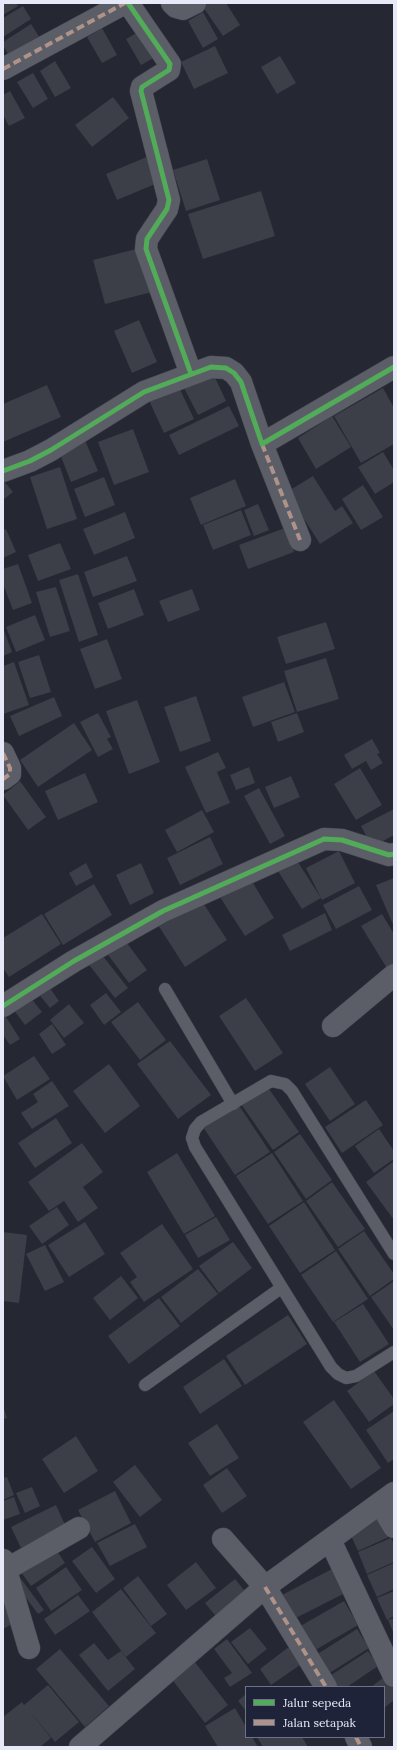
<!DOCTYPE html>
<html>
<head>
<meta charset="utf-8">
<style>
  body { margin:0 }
  #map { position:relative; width:397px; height:1750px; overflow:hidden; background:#252733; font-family:Lora,serif }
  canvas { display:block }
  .frame { position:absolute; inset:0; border:4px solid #e5e9f8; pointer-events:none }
  .legend { position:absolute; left:245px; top:1686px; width:140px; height:52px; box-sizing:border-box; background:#1f2339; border:1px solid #6e7285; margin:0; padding:5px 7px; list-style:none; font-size:12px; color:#e5e9f8 }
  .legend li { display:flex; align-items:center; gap:8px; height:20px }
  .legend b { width:20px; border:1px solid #6e7285 }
</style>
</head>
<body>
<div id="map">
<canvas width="397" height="1750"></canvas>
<div class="frame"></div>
<ul class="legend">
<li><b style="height:5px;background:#51ab58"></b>Jalur sepeda</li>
<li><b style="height:5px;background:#af9288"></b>Jalan setapak</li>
</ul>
</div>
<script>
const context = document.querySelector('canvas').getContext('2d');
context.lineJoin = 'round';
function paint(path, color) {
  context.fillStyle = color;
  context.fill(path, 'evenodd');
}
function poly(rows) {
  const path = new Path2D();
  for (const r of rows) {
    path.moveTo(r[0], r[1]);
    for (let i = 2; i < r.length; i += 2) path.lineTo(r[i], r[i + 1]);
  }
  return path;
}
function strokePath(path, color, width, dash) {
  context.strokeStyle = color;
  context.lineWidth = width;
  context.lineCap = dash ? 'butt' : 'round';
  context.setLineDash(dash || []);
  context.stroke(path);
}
paint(poly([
  [3,3,16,3,18,6,3,15],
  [203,3,226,3,240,25,223,36,201,4],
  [23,6,31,19,3,37,3,18],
  [203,12,218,39,203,48,188,21],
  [31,24,40,38,10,57,3,46,3,42],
  [102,28,117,55,102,63,87,37],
  [142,30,157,56,141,65,126,39],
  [215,46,228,73,194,89,181,62],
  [280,56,296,83,277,94,261,67],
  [55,61,71,88,55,97,40,71],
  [33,73,48,99,33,108,17,82],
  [10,91,25,118,9,126,3,115,3,95],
  [113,97,129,118,92,147,75,125],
  [149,156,160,182,117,200,106,174],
  [207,159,220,200,186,211,173,170],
  [261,191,275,236,203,259,188,214],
  [140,248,152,292,105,304,93,260],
  [139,320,157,362,132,373,114,331],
  [211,369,226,401,198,415,182,384],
  [177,383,194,419,164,433,147,396],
  [47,385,61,417,3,442,3,404],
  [383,388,394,408,394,444,361,463,334,416],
  [229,406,239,426,179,455,169,435],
  [332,416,351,447,316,469,298,438],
  [133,429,149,472,114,485,98,442],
  [84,438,98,471,71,482,58,449],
  [383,452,394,470,394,482,375,494,358,467],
  [60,467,77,519,47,529,30,477],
  [313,476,335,511,342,506,353,523,320,544,287,492],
  [104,477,115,505,85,517,74,489],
  [235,479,246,506,201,525,190,498],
  [3,480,13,492,3,500],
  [363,485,383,517,361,530,342,499],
  [258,504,269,530,254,536,244,510],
  [241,510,251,535,213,550,203,525],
  [125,512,135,538,94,555,83,529],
  [285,528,294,552,248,569,239,545],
  [6,529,16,552,3,558,3,530],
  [60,543,71,569,38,581,28,555],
  [127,556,137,581,93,597,84,572],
  [18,564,32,603,13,610,3,584,3,569],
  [78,574,98,635,79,642,59,580],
  [56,587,70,631,50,637,36,592],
  [134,589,144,615,108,629,98,603],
  [192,589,200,610,168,622,159,601],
  [35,615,45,640,16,652,6,627],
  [326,622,335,649,286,664,277,637],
  [3,628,12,652,3,656],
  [107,639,122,679,95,689,80,649],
  [39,655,51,692,30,698,18,662],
  [326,658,339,699,297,712,284,671],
  [14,662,29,705,3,714,3,666],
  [284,682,295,712,253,727,242,697],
  [196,696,211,741,180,752,164,707],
  [54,697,62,716,19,736,10,716],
  [137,700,160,762,129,774,106,711],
  [98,713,111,737,107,739,113,749,98,757,80,722],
  [297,713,304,732,278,742,271,722],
  [74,723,92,750,38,787,20,760],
  [372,739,380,753,377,754,383,763,371,770,366,761,352,769,344,755],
  [218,752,226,768,217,772,230,803,206,813,185,767],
  [249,767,255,783,236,790,230,775],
  [360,768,382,805,356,820,334,784],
  [85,773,98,802,58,820,45,791],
  [291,776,300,797,274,808,265,787],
  [20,781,46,817,28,830,3,795],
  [259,788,285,836,270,844,244,796],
  [394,809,394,835,372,847,361,826],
  [202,810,214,832,177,852,165,830],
  [210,837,223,864,180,885,167,858],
  [339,851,355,883,322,900,306,868],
  [294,856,321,898,302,909,276,868],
  [86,863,93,877,76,886,69,873],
  [141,863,154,893,130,905,116,875],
  [250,878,274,918,245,936,220,897],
  [394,878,394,927,376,885],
  [94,884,112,915,63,945,44,914],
  [359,886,372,910,336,929,323,905],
  [200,898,227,940,185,967,158,925],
  [325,913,332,930,290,951,282,935],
  [42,914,61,944,9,977,3,968,3,938],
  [382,914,394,934,394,966,388,970,361,926],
  [124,939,147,970,129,983,106,952],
  [99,951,128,988,115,998,86,961],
  [47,984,59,1001,50,1008,37,992],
  [106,993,121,1012,104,1025,90,1005],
  [30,997,42,1012,25,1025,13,1009],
  [246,998,283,1053,255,1071,219,1016],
  [138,1002,166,1040,140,1060,111,1022],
  [69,1004,84,1023,64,1038,50,1020],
  [4,1014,20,1039,10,1045,3,1035],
  [52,1024,66,1045,52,1054,39,1034],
  [170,1041,211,1095,178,1119,137,1064],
  [34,1056,50,1079,17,1100,3,1076],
  [109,1064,140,1106,105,1133,73,1091],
  [330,1067,355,1104,330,1121,305,1084],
  [52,1081,69,1106,32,1129,21,1113,38,1102,33,1094],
  [267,1086,299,1132,273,1150,241,1104],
  [366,1100,383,1125,342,1153,325,1127],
  [238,1104,270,1152,235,1175,203,1127],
  [56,1118,72,1143,35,1168,18,1143],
  [379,1129,394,1151,394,1159,374,1173,355,1146],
  [300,1134,332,1180,306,1199,274,1152],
  [82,1143,103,1172,83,1187,98,1208,78,1222,64,1201,49,1211,28,1182],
  [177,1153,215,1216,184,1234,147,1172],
  [272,1153,303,1201,268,1224,236,1176],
  [394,1161,394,1220,366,1182],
  [332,1182,365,1229,338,1247,306,1201],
  [304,1202,335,1250,300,1273,269,1226],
  [57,1207,69,1225,42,1244,29,1226],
  [216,1217,230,1240,198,1258,185,1235],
  [85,1222,105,1254,69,1277,48,1245],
  [162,1224,193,1269,144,1302,130,1282,137,1277,120,1253],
  [364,1231,394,1274,394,1279,370,1296,338,1249],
  [3,1232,27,1235,19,1303,3,1301],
  [233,1242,252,1268,219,1293,199,1266],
  [45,1245,64,1282,45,1291,26,1254],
  [336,1251,368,1299,333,1322,301,1275],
  [198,1269,218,1294,181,1323,161,1297],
  [121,1276,138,1298,110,1320,93,1298],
  [394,1281,394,1330,371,1297],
  [159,1298,180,1326,129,1364,108,1336],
  [363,1304,389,1344,360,1362,334,1322],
  [288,1315,307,1344,245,1385,226,1356],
  [224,1359,242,1386,200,1414,183,1387],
  [374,1371,394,1399,394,1404,369,1422,347,1391],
  [334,1400,381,1468,351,1489,303,1422],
  [3,1406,7,1418,3,1419],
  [394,1411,394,1459,388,1463,366,1430],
  [217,1424,239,1458,210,1476,188,1443],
  [76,1436,98,1471,64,1493,42,1459],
  [135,1465,162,1500,140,1517,113,1482],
  [227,1468,247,1496,222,1513,203,1485],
  [7,1477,14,1495,3,1500,3,1478],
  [32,1487,40,1506,25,1513,16,1493],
  [115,1491,131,1523,95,1542,78,1510],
  [14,1497,20,1514,3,1520,3,1501],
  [56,1505,66,1527,21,1548,11,1527],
  [381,1514,391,1536,358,1551,348,1529],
  [135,1524,147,1547,110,1566,97,1543],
  [391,1538,394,1544,394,1562,367,1574,358,1552],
  [53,1545,65,1563,31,1586,18,1568],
  [92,1547,115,1579,96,1593,72,1561],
  [196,1562,216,1588,186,1610,167,1585],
  [394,1563,394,1589,377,1597,367,1575],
  [66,1567,82,1590,51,1611,36,1588],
  [332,1569,345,1593,292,1620,280,1596],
  [16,1572,44,1610,38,1614,10,1576],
  [138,1576,167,1614,151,1626,123,1588],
  [235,1579,249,1596,219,1620,205,1603],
  [121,1589,156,1633,126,1657,92,1612],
  [394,1591,394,1616,387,1620,377,1598],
  [3,1592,19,1620,3,1629],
  [78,1595,90,1611,55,1635,44,1619],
  [344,1601,358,1625,312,1652,297,1628],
  [394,1618,394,1634,388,1620],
  [250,1628,267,1649,248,1664,231,1642],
  [357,1629,369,1648,328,1674,316,1655],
  [227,1639,252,1673,230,1687,224,1678,232,1673,214,1649],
  [94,1643,108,1660,121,1651,135,1669,108,1691,79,1655],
  [290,1646,303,1663,271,1685,260,1669],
  [60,1649,109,1706,85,1727,36,1669],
  [368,1651,378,1666,347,1687,334,1687,328,1677],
  [191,1657,228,1705,205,1723,168,1674],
  [384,1677,394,1689,394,1700,384,1708,384,1687,371,1687],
  [48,1685,79,1722,55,1742,28,1709,51,1738,40,1747,3,1747,3,1717,22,1702,24,1705],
  [246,1694,246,1711,238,1701],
  [235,1708,246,1727,246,1737,252,1737,258,1747,218,1747,205,1726],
  [257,1737,302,1737,308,1747,263,1747]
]), '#3c3e48');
const service = poly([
  [165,989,233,1104],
  [394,1254,292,1091,285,1084,271,1081,201,1122,195,1129,192,1138,195,1147,331,1367,338,1374,346,1378,356,1376,394,1352],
  [145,1385,281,1288]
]);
const minor = poly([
  [128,3,170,64,169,70,142,87,141,91,169,200,167,209,147,239,146,249,191,374],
  [172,3,176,7,183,9,195,3],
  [3,69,125,3],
  [262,444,300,540],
  [3,471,30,461,51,450,144,392,211,367,226,368,234,373,241,382,262,444,394,367],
  [3,753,10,768,10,774,3,779],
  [3,1006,74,961,163,911,324,839,342,840,389,855,394,854],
  [333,1026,394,975],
  [380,1503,394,1527],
  [223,1539,265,1587,326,1687],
  [330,1540,394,1676],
  [3,1560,29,1648],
  [7,1569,79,1528],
  [356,1737,361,1747],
  [80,1747,265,1587,394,1493]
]);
strokePath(service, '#42444f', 13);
strokePath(minor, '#42444f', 23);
strokePath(service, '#5b5d67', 12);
strokePath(minor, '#5b5d67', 22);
strokePath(poly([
  [3,69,125,3],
  [262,444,300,540],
  [3,753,10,768,10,774,3,779],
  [265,1587,326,1687],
  [356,1737,361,1747]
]), '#af9288', 4, [8, 4]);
strokePath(poly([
  [128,3,170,64,169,70,142,87,141,91,169,200,167,209,147,239,146,249,191,374],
  [3,471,30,461,51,450,144,392,211,367,226,368,234,373,241,382,262,444,394,367],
  [3,1006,74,961,163,911,324,839,342,840,389,855,394,854]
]), '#51ab58', 5);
</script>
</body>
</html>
